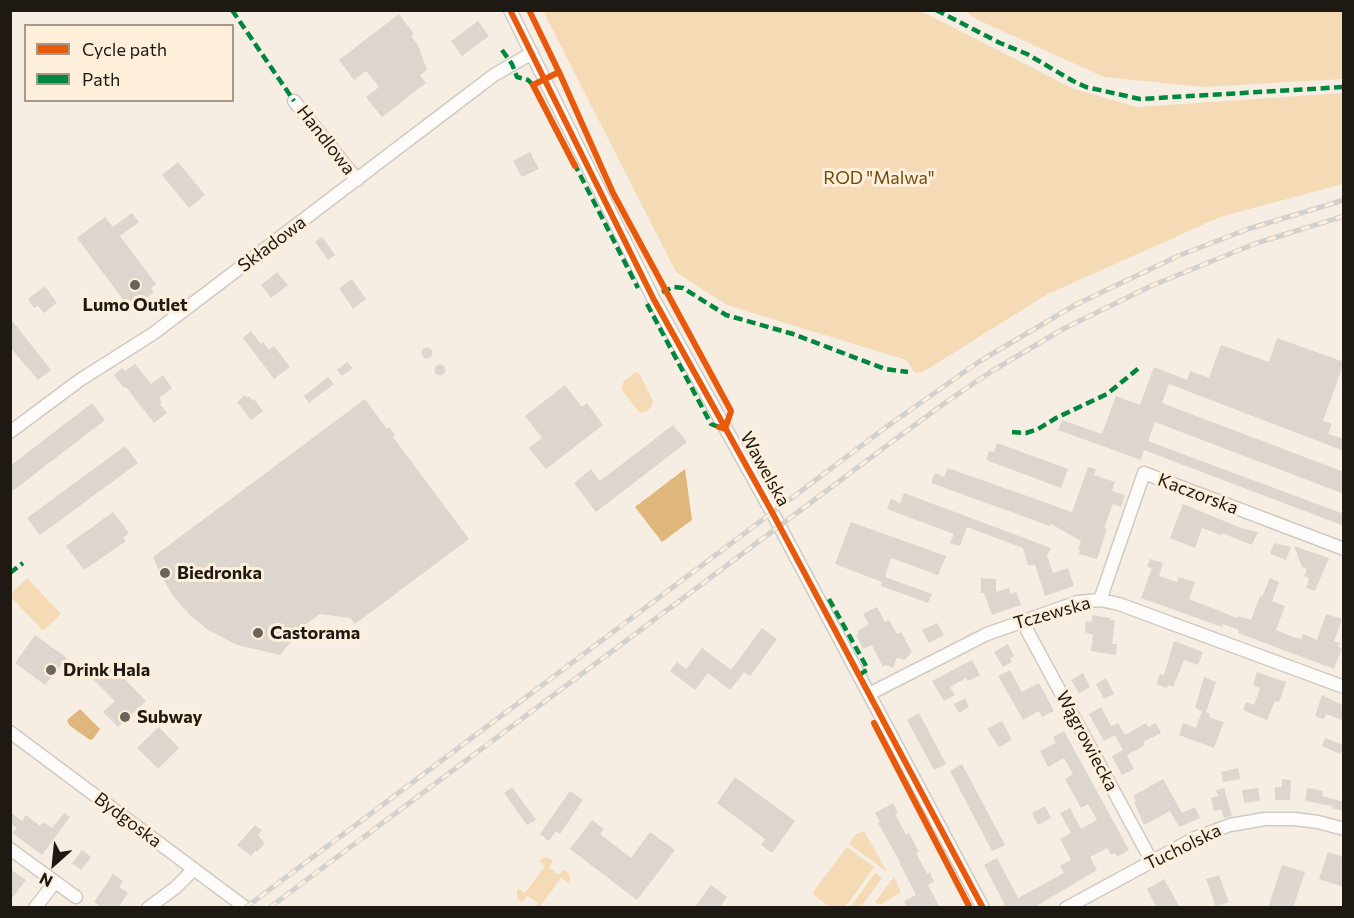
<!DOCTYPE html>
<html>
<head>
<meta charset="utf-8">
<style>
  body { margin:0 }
  #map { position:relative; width:1354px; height:918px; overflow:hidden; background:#f6eee3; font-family:Commissioner,sans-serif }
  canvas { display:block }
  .frame { position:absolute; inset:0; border:12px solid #1e1912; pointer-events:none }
  .legend { position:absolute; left:24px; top:24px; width:210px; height:78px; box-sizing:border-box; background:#feefdb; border:2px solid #a4998b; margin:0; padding:8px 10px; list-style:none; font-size:18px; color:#1e1912 }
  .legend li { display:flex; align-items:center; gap:12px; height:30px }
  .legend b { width:30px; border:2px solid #a4998b }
  .north { position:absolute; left:24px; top:834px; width:60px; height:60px; -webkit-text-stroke:4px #feefdb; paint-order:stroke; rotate:207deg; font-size:16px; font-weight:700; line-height:24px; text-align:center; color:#1e1912 }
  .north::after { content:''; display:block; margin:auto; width:21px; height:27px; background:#1e1912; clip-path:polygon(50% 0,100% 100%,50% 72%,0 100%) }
</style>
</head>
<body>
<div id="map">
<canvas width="1354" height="918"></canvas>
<div class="frame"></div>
<ul class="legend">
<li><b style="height:8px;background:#e8590c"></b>Cycle path</li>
<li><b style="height:8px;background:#00873e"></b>Path</li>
</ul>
<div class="north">N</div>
</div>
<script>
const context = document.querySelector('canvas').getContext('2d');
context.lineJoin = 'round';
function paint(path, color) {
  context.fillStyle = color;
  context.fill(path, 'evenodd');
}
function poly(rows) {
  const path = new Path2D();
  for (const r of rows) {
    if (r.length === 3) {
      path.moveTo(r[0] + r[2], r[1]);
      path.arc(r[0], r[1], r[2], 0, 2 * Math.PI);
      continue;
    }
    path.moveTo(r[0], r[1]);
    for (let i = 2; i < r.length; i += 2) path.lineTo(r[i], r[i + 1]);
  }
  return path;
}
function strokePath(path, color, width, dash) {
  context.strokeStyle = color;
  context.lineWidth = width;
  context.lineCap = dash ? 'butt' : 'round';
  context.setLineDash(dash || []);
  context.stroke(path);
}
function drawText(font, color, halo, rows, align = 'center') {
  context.font = font + ' Commissioner,sans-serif';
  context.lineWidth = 6;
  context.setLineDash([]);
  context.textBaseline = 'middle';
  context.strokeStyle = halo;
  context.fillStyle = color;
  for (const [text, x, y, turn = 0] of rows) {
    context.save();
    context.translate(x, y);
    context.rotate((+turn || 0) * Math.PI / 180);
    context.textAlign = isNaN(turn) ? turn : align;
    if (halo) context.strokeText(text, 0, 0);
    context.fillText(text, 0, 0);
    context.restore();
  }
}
paint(poly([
  [543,11,921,11,1074,89,1137,107,1343,93,1343,184,1220,217,1046,295,923,372,915,373,906,360,727,305,676,272],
  [965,11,1343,11,1343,79,1203,87,1104,77,980,21],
  [636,372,639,373,653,401,652,406,646,412,640,413,621,389,624,381],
  [27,578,61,614,43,631,11,597,11,594],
  [864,831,886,870,886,871,849,844,856,834],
  [847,847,874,867,848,904,845,903,846,907,830,907,814,895,813,892],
  [547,857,553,861,549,868,559,875,564,869,569,874,570,879,568,883,561,878,541,905,544,907,535,907,538,903,527,896,522,902,517,898,517,891,518,888,525,893,545,866,539,861,540,860],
  [875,873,882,878,861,907,850,907],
  [894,877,901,892,880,905,875,902]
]), '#f5dab6');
paint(poly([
  [685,469,692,520,662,542,635,507],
  [80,709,100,729,93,739,90,740,69,725,67,720]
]), '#dfb67b');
paint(poly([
  [399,14,414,34,411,36,418,45,427,70,420,75,426,83,382,117,366,97,379,87,366,71,354,80,339,60],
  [478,21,489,36,462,56,451,41],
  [530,152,539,169,522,177,513,161],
  [178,162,205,195,189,208,162,175],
  [132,213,139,222,120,236,156,284,151,288,154,292,135,307,132,303,128,306,77,238,105,217,113,227],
  [322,237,335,255,328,260,315,242],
  [277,272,288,285,271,298,261,285],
  [352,279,366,299,353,309,339,288],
  [45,286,57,303,44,313,38,306,34,308,28,299],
  [10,318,51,370,38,380,10,347],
  [251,331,261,344,263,342,269,350,274,346,290,367,274,379,243,338],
  [1277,338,1344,362,1323,421,1332,424,1328,434,1344,439,1344,451,1169,384,1162,403,1344,472,1344,494,1155,422,1148,441,1344,514,1344,526,1144,450,1141,460,1058,430,1062,420,1102,434,1116,396,1140,405,1154,367,1187,380,1190,371,1209,378,1221,345,1269,362],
  [427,353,5.5],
  [347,362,353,368,342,376,337,370],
  [135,364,151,384,163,375,172,388,159,398,162,402,160,404,167,413,154,423,126,387,124,388,114,375,122,368,125,371],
  [440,370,5.5],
  [328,377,334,384,309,403,304,396],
  [565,385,582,407,587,403,603,425,546,469,529,448,542,438,525,416],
  [245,395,247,398,249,396,252,400,254,399,263,411,251,420,237,402],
  [365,399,387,429,389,427,395,435,393,437,469,539,355,624,350,618,320,614,305,625,280,655,237,645,208,630,191,616,173,596,159,571,153,557],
  [92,403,105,420,10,493,10,466],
  [673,425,687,442,596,512,574,483,591,469,600,481],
  [997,443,1068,469,1061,488,986,460,989,451,994,452],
  [125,446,138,463,40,535,27,518],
  [1088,467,1096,469,1094,475,1115,482,1112,491,1125,495,1121,507,1113,504,1104,528,1107,529,1097,559,1079,554,1080,550,1078,549,1081,541,1051,524,1050,526,931,483,935,473,944,477,948,468,1072,512],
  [904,493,1051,548,1047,556,1053,573,1068,568,1074,586,1045,596,1035,565,1028,565,1023,548,967,527,960,546,950,543,954,534,887,509,891,499,900,503],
  [1183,504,1241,528,1258,532,1252,545,1222,533,1221,535,1202,528,1195,548,1170,538],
  [113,512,129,533,123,538,126,541,84,570,66,546],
  [851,522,946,556,938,575,891,558,885,577,932,594,928,603,881,586,882,582,835,564],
  [1274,543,1291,547,1286,560,1270,554],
  [1294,546,1329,558,1315,591,1306,588,1309,578,1304,576,1307,569,1302,567],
  [1150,559,1163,563,1159,576,1177,582,1179,577,1195,582,1189,599,1237,618,1238,616,1251,620,1260,596,1262,597,1270,578,1279,582,1272,601,1285,606,1276,630,1293,637,1301,639,1303,634,1317,640,1326,614,1342,619,1334,641,1340,643,1338,647,1342,648,1334,669,1238,633,1239,630,1223,624,1222,627,1141,598,1152,568,1147,567],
  [981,578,996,579,996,592,1009,588,1011,594,1016,592,1021,605,992,615,984,593,981,593],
  [877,607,885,622,889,620,897,634,901,632,912,652,905,660,897,658,893,668,886,665,883,667,872,645,863,649,856,635,859,633,858,631,869,624,863,614],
  [1092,615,1110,618,1110,620,1115,620,1112,644,1117,644,1116,655,1091,651,1093,635,1085,632,1086,621,1092,622],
  [937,623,944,635,929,643,922,630],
  [762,628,777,639,750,676,744,672,730,690,708,673,695,690,670,671,677,662,686,669,702,648,731,670],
  [35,635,67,658,45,685,15,663],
  [1174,641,1203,652,1198,665,1184,660,1173,687,1168,685,1167,688,1156,684,1160,674,1164,675],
  [1008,644,1014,656,1010,658,1012,662,1003,667,994,652],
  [972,660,980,675,968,681,966,678,950,687,955,695,944,701,932,681],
  [110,664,146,701,118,727,103,712,115,701,94,680],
  [1010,670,1022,692,1039,683,1054,711,1042,717,1039,711,1023,720,998,676],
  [1257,672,1286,682,1279,702,1275,701,1267,720,1243,710,1246,702,1254,705,1260,688,1253,685],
  [1083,673,1090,687,1079,693,1071,680],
  [1204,677,1216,682,1206,712,1210,714,1209,717,1224,722,1214,748,1179,735,1183,723,1196,728,1202,711,1195,708],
  [1106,678,1114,694,1104,699,1096,684],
  [1322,695,1344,706,1344,721,1326,714,1324,719,1315,716],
  [965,698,969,707,959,713,954,704],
  [1101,707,1111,726,1118,723,1125,735,1146,723,1148,727,1156,723,1161,733,1143,742,1145,745,1127,755,1134,769,1122,775,1112,756,1123,750,1115,735,1104,741,1089,714],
  [919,713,946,764,934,770,907,720],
  [1002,721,1012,740,999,747,987,729],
  [159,727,179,748,158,769,137,748],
  [1064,731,1129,850,1117,857,1115,853,1111,855,1107,848,1090,857,1097,870,1033,908,1000,908,1005,905,984,865,997,858,1018,898,1064,873,1060,866,1071,860,1060,839,1071,833,1060,813,1070,808,1081,829,1097,820,1088,804,1081,808,1065,779,1073,774,1064,758,1048,767,1040,751,1056,743,1053,737],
  [1325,738,1344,745,1340,754,1322,746],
  [962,764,1005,845,992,851,950,771],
  [1238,768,1240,779,1223,782,1221,772],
  [735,777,795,821,772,853,761,845,765,839,717,803],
  [1163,779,1182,813,1195,807,1200,818,1179,827,1170,811,1144,825,1134,802,1136,801,1133,796],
  [1282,779,1291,780,1290,800,1275,800,1275,787,1282,787],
  [512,787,536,820,527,825,504,793],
  [1224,788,1232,816,1224,818,1221,809,1214,811,1211,798,1218,796,1216,790],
  [1258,788,1260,801,1244,803,1242,790],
  [1307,788,1323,791,1322,796,1344,802,1344,811,1332,808,1333,806,1305,801],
  [570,791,583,800,560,834,556,831,549,841,540,834],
  [893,803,898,813,895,814,906,835,909,833,919,852,916,853,927,874,930,872,934,882,928,885,940,908,908,908,904,901,916,895,899,862,900,862,878,823,880,822,875,813],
  [1045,806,1051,818,1038,825,1032,813],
  [10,812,22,821,26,815,40,826,43,822,52,828,64,813,70,817,42,855,12,833,17,828,10,823],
  [592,820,604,829,600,834,631,858,650,832,675,850,637,900,570,849],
  [255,825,262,830,258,835,265,843,257,852,255,851,251,856,237,845],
  [82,850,91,857,81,870,72,863],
  [1328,852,1344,857,1344,887,1319,879],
  [1282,865,1305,872,1293,908,1268,908],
  [10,869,26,880,10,901],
  [113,874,123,881,119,887,128,893,118,908,103,908,94,902],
  [1219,875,1229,902,1216,907,1206,879],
  [1164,879,1172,893,1180,908,1157,908,1147,889],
  [711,885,727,897,719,908,694,908]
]), '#ddd6ce');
const minor = poly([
  [510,10,653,298,772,512,983,908],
  [294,101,357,180],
  [10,432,80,380,154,333,494,75,532,53],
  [1100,600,1144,473,1344,549],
  [1022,621,1152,862],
  [869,694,987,634,1078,602,1100,600,1119,604,1344,687],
  [10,732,246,908],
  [10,849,76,897],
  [35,908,55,882],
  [148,908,175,888,194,869],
  [1066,908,1195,838,1230,825,1265,819,1294,819,1318,822,1344,829]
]);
strokePath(minor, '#d0cac1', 15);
strokePath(minor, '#fefcfb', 12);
const rail = poly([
  [245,908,889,425,980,361,1075,305,1178,256,1248,229,1344,200],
  [269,908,893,441,949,400,992,371,1063,329,1151,286,1254,244,1344,216]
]);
strokePath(rail, '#d3d1ce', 5);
strokePath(rail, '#feefdb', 3, [9]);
strokePath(poly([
  [232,10,294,101],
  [936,10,1000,43,1027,54,1073,81,1086,87,1140,99,1344,87],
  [502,50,512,64,517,77,528,80,533,85],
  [574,163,638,288],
  [662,292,674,287,683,288,726,315,793,334,885,369,908,372],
  [647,304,711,424,724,429],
  [1012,432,1026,433,1038,429,1056,418,1107,394,1139,368],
  [10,573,23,563],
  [829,599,865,664,867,670,859,675]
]), '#00873e', 4.5, [9, 4.5]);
strokePath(poly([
  [510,10,653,298,772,512,983,908],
  [529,10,559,72,613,193,731,411,725,429,719,427],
  [559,72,533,85,575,166],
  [874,723,970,908]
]), '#e8590c', 6);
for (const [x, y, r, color] of [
  [135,285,6,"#6a645b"],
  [165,573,6,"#6a645b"],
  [258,633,6,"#6a645b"],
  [51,670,6,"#6a645b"],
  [125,717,6,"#6a645b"]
]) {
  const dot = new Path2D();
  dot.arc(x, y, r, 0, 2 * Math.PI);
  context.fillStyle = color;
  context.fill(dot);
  strokePath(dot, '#feefdb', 2);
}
drawText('18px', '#1e1912', '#feefdb', [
  ["Handlowa",326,140,52],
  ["Składowa",272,244,-37],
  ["Wawelska",765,469,61],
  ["Kaczorska",1198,494,21],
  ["Tczewska",1052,613,-16],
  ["Wągrowiecka",1087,741,62],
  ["Bydgoska",128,820,37],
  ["Tucholska",1183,847,-26]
]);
drawText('18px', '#6f4b0d', '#feefdb', [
  ["ROD \"Malwa\"",879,178]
]);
drawText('bold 18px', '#1e1912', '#feefdb', [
  ["Lumo Outlet",135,305,"center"],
  ["Biedronka",177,573],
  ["Castorama",270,633],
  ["Drink Hala",63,670],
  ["Subway",137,717]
], 'left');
</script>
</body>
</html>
